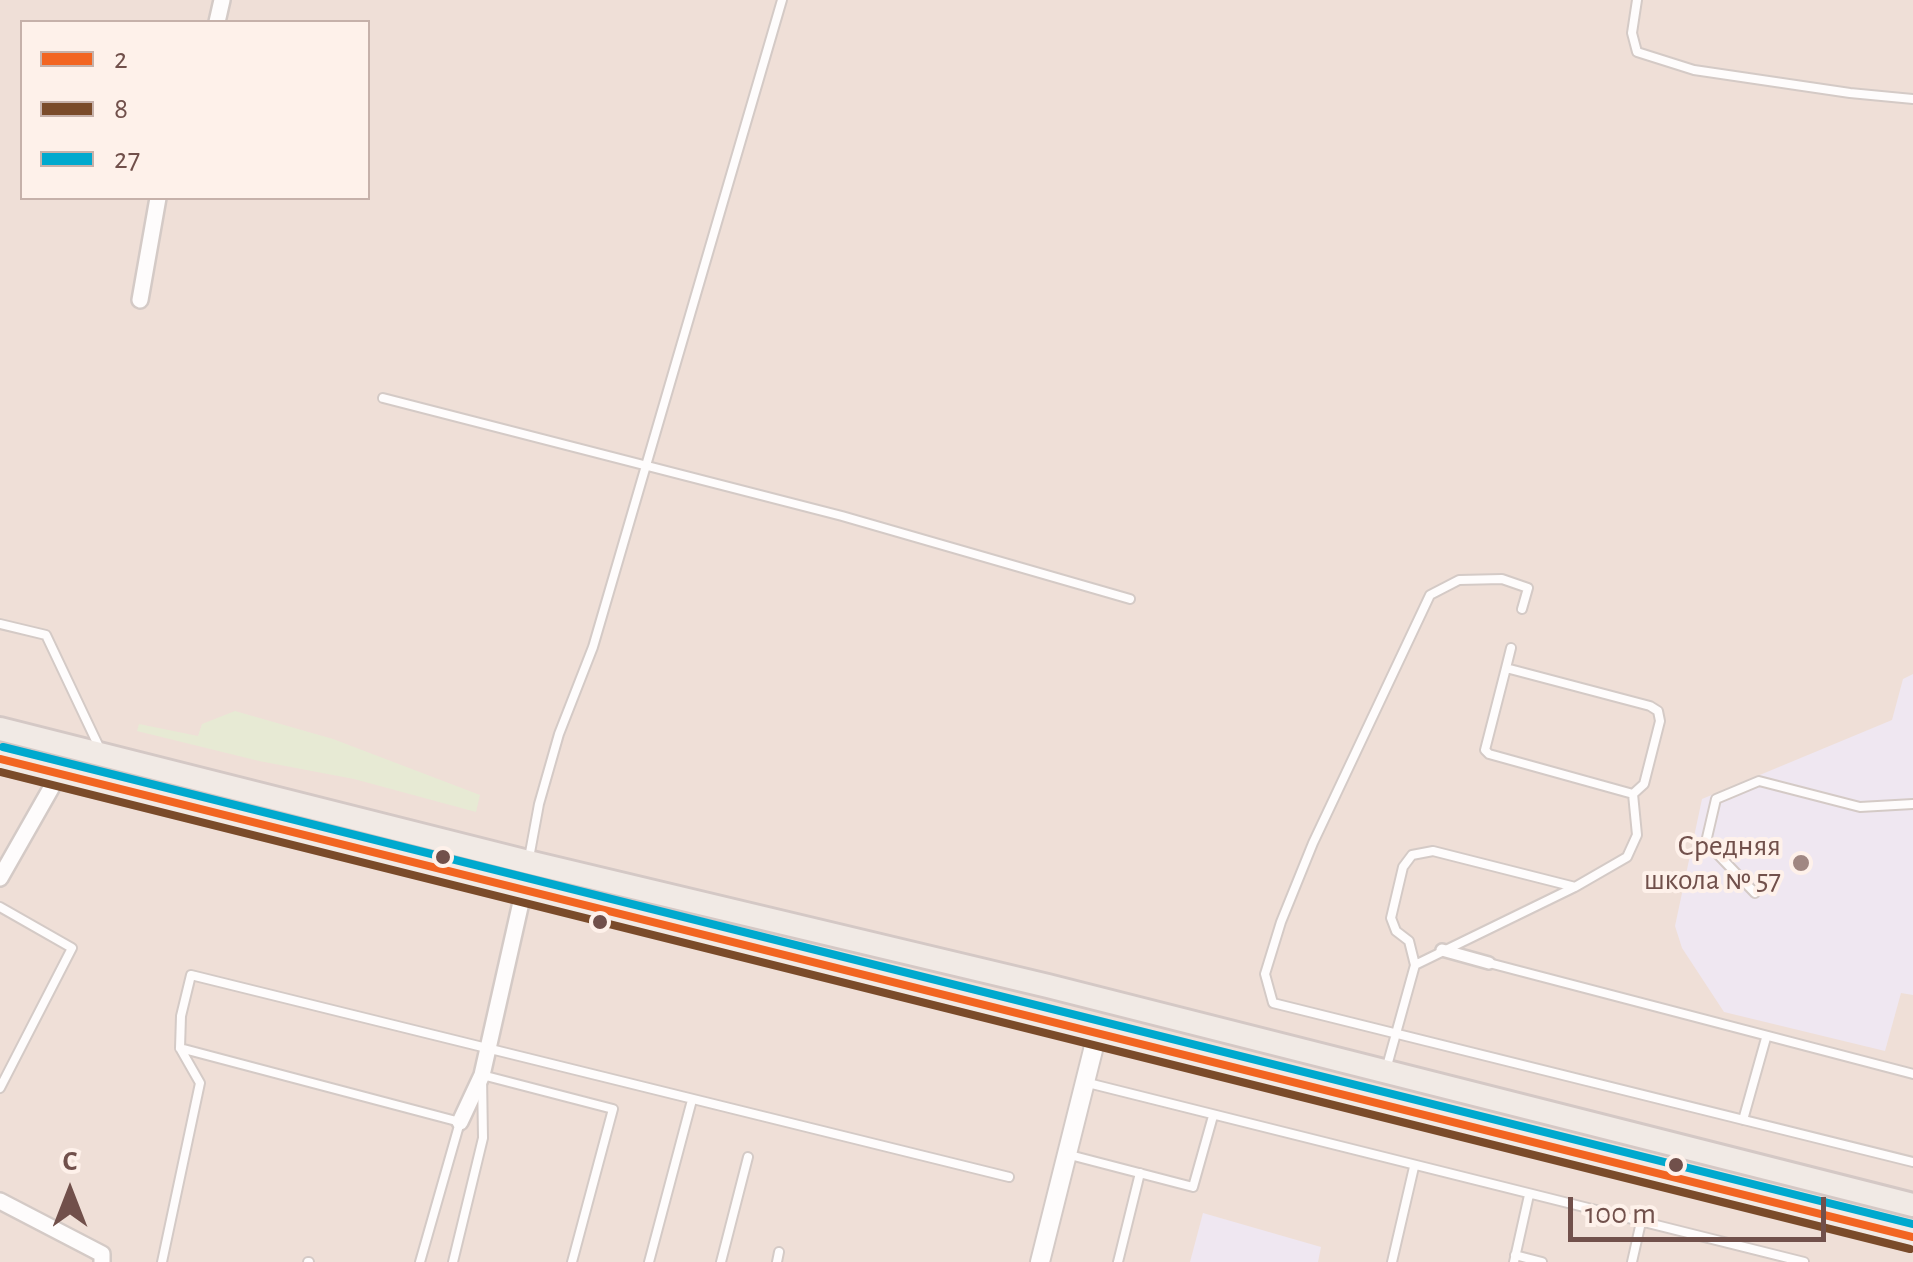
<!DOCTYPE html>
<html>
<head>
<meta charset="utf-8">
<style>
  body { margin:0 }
  #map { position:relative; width:1913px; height:1262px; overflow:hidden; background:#f6eee9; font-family:"Alegreya Sans",sans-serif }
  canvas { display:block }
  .legend { position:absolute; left:20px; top:20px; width:350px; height:180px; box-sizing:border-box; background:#fef1ea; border:2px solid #c6b1aa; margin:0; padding:12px 18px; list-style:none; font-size:30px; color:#71504b }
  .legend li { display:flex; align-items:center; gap:20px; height:50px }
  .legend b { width:50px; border:2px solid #c6b1aa }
  .north { position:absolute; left:20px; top:1142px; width:100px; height:100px; -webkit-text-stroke:8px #fef1ea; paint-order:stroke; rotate:0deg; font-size:28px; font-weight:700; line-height:40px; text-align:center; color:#71504b }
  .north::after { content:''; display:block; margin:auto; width:35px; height:45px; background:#71504b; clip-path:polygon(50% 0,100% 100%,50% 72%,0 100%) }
  .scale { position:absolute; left:1568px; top:1197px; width:258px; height:45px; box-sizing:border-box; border:5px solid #71504b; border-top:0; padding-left:12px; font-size:30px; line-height:35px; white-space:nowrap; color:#71504b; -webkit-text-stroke:8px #fef1ea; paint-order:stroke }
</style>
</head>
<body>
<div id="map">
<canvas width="1913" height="1262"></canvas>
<ul class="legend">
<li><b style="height:12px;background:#f26522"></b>2</li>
<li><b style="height:12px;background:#7a4b2a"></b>8</li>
<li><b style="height:12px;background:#00a9ce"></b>27</li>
</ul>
<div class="north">С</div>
<div class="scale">100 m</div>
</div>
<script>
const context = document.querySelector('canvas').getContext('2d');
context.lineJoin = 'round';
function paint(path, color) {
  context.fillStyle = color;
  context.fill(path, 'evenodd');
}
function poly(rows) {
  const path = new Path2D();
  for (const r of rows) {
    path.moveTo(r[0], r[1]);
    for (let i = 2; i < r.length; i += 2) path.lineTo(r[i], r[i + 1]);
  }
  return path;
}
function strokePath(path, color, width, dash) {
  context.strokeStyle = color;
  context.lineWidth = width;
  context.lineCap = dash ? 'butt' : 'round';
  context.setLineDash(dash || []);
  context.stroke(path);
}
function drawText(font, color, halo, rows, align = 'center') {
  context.font = font + ' "Alegreya Sans",sans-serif';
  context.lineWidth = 8;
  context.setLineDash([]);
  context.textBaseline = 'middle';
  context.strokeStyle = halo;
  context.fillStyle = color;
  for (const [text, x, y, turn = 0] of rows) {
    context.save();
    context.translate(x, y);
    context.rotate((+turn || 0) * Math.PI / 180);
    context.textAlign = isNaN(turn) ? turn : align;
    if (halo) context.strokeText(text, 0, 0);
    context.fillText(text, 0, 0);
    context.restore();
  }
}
paint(poly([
  [0,0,1913,0,1913,1262,0,1262],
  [22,22,368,22,368,198,22,198]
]), '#efdfd7');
paint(poly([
  [1913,674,1913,995,1901,993,1885,1051,1724,1012,1682,948,1675,926,1702,799,1892,720,1903,679],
  [1203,1213,1321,1247,1318,1262,1190,1262]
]), '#efe7f1');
paint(poly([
  [235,711,333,739,480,795,476,812,354,779,259,761,137,731,139,724,198,736,202,724]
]), '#e7ead4');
const service = poly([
  [1637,0,1632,33,1637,52,1694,70,1850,93,1913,99],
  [383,398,842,516,1130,599],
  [1522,609,1528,588,1502,579,1459,580,1430,595,1313,843,1281,922,1265,974,1273,1003,1913,1162],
  [0,624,46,635,100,749],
  [1506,668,1511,648],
  [529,858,539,804,559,734,593,647,782,0],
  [1755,893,1706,842,1716,799,1759,781,1860,807,1913,804],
  [0,907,72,948,0,1088],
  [1489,963,1913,1074],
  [1415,965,1575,887],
  [180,1048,460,1122,420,1262],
  [1387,1066,1415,965,1409,941,1396,931,1391,918,1403,867,1412,855,1433,851,1575,887,1627,857,1637,835,1633,794,1489,754,1485,750,1506,668,1650,706,1658,711,1660,721,1644,784,1633,794],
  [1088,1083,1804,1262],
  [1743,1120,1766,1038],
  [1066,1154,1193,1187,1213,1116],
  [1515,1255,1542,1262],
  [162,1262,200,1083,180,1048,181,1016,191,975,1009,1177],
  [308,1262,309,1262],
  [453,1262,483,1138,482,1075,613,1109,572,1262],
  [649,1262,692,1100],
  [721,1262,748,1157],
  [777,1262,779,1252],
  [1118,1262,1140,1173],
  [1392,1262,1414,1167],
  [1514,1262,1529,1195],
  [1632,1262,1641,1222]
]);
const pedestrian = poly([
  [1442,950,1489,963]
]);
const minor = poly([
  [217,22,222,0],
  [140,300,158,198],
  [0,878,58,776],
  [460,1122,482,1075,524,889],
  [0,1201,102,1254,102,1262]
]);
const tertiary = poly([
  [1040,1262,1097,1034]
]);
const primary = poly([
  [0,729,528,862,1048,986,1913,1205],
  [0,759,1913,1237]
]);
strokePath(service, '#d4cac6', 12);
strokePath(pedestrian, '#d4cac6', 16);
strokePath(minor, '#d4cac6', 20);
strokePath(tertiary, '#d4cac6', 22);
strokePath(primary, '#d4c8c5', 28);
strokePath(service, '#fefcfc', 8);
strokePath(pedestrian, '#fefcfc', 11);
strokePath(minor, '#fefcfc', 15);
strokePath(tertiary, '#fefcfc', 18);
strokePath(primary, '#f1eae5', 22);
strokePath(poly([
  [0,759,1913,1237]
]), '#f26522', 8);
strokePath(poly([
  [0,772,1910,1249]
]), '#7a4b2a', 8);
strokePath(poly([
  [3,747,1913,1224]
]), '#00a9ce', 8);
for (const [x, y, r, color] of [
  [443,857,9,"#71504b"],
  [1801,863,10,"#a08782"],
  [600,922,9,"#71504b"],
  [1676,1165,9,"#71504b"]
]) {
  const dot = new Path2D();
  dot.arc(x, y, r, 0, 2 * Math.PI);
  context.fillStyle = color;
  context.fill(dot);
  strokePath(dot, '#fef1ea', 4);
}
drawText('30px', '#71504b', '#fef1ea', [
  ["Средняя",1781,846],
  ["школа № 57",1781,880]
], 'right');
</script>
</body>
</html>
